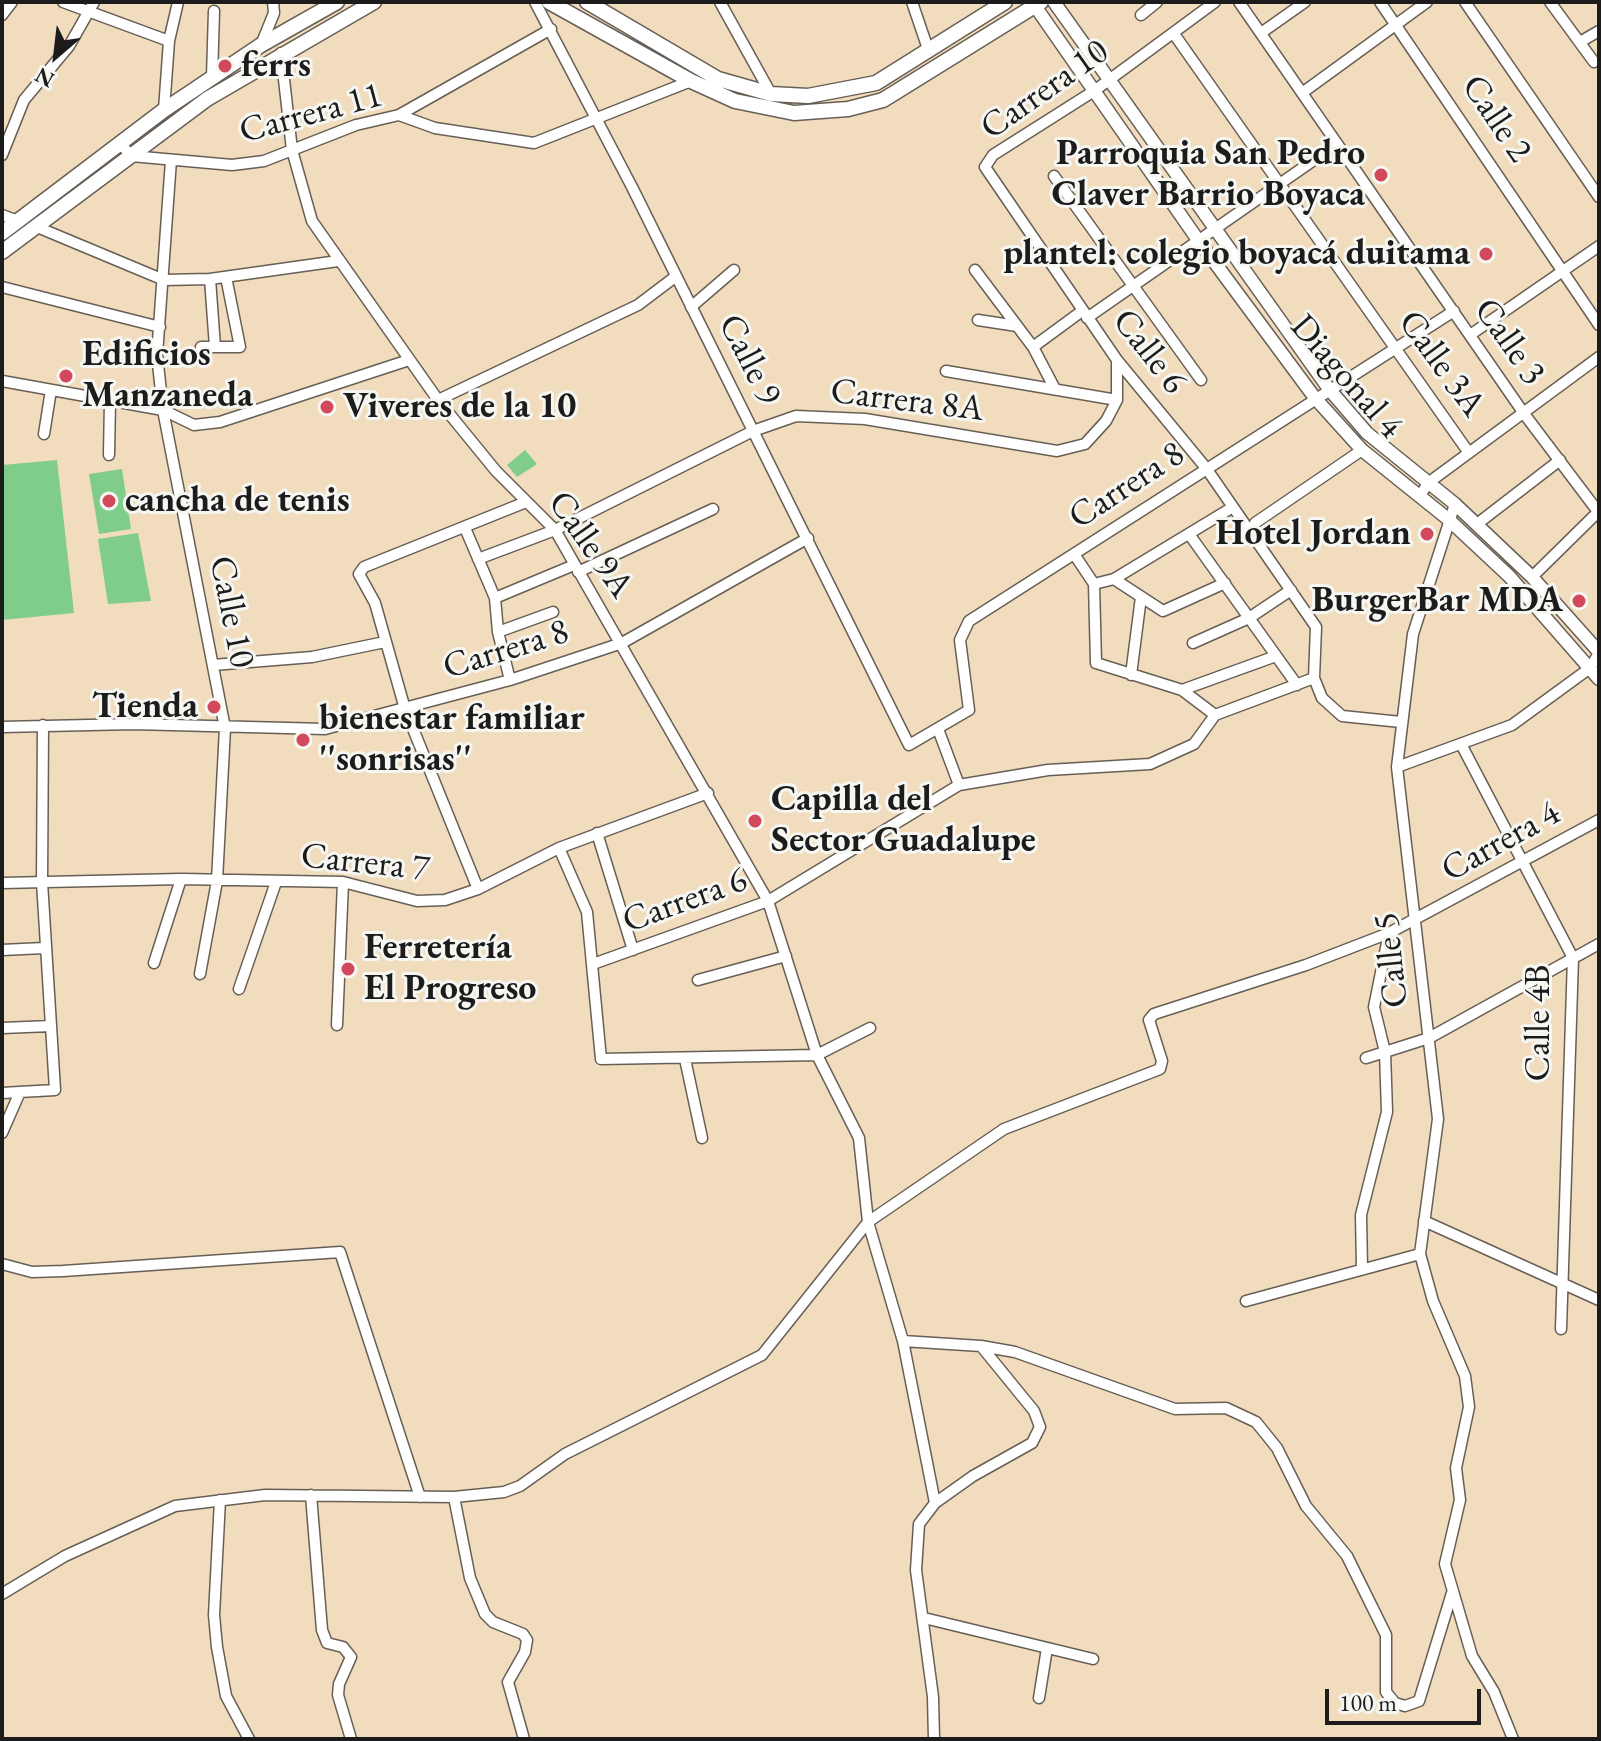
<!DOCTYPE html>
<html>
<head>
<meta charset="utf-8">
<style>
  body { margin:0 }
  #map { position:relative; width:1601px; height:1741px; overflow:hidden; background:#f1dcbe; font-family:"EB Garamond",serif }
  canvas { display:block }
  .frame { position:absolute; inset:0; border:4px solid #1c1c1c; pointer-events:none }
  .north { position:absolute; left:16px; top:16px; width:80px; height:80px; -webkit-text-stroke:6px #f6f6f2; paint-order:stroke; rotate:208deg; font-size:22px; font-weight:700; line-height:32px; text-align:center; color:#1c1c1c }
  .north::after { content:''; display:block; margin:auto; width:28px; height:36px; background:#1c1c1c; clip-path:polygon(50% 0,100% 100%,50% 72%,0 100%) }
  .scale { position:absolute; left:1325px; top:1689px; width:156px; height:36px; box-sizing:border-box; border:4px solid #1c1c1c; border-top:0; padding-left:10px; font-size:24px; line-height:28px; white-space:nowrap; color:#1c1c1c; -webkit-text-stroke:6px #f6f6f2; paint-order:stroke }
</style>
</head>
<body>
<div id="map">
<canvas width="1601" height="1741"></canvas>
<div class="frame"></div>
<div class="north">N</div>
<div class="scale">100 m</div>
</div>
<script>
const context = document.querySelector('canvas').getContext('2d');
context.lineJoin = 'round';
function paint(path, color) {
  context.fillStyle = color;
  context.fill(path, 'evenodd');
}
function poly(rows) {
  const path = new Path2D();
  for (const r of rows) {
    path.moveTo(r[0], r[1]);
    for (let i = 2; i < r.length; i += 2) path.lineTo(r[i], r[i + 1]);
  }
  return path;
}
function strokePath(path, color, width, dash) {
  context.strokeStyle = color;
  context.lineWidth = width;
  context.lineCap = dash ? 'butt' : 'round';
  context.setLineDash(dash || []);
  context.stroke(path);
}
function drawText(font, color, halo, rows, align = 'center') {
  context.font = font + ' "EB Garamond",serif';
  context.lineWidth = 6;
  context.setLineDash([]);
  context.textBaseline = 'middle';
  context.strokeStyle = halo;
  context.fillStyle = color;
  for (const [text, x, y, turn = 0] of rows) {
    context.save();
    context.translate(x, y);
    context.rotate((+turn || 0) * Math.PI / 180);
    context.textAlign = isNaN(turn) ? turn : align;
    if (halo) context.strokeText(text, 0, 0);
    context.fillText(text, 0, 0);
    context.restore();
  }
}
paint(poly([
  [525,450,537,464,517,477,507,465],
  [57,460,74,613,2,620,2,465],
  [122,469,131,529,99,534,89,474],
  [138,533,151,601,108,604,98,539]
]), '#80cd8b');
const minor = poly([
  [63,2,169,41],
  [535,2,632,187,909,745,969,710,960,640,969,621,1454,311],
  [720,2,771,94],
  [912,2,929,52],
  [1215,2,1094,91,993,155,985,167,1117,360,1206,468,1316,627,1314,678,1322,698,1342,716,1401,722],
  [1239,2,1525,415,1599,513],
  [1380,2,1599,325],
  [1465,2,1599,197],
  [1550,2,1594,62],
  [2,15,12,2],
  [1141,15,1157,2],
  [1261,33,1305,2],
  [1174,34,1469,453],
  [1580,42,1599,31],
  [261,45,274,13,273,2],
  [281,53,292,150,312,221,438,400,496,471,555,530,768,901,817,1055,859,1138,868,1222,903,1341,981,1346,1034,1411,1040,1427,1032,1443,973,1476,935,1503,919,1524,916,1570,933,1697,934,1739],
  [212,77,214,11],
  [1302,93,1427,2],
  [164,110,169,41,178,2],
  [399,115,551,29],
  [121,144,131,156,232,165,264,161,356,125,399,115,435,128,534,143,691,81],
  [2,155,24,100,69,46,94,2],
  [171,160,157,355,163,410,225,728,217,881,200,974],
  [1054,176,1201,380],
  [2,215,18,221],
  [37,227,164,280,210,279,338,261],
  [975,270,1033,347,1055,389],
  [210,279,215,347],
  [2,287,160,327],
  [691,307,734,270],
  [1087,318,1337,144],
  [978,320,1017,326],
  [1470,335,1599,246],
  [201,347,240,347,226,277],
  [1033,347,1082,311],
  [946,371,1117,400],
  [2,381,163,410,194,425,220,422,409,360],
  [438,400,638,305,675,277],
  [44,434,51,390],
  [109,455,110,401],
  [1420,496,1428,483,1599,357],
  [1455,504,1413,634,1397,767,1438,1119,1420,1254,1433,1301,1465,1376,1469,1407,1456,1468,1460,1500,1445,1564,1472,1656,1494,1692,1513,1739],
  [1255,523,1362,450],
  [1477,524,1560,460],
  [465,528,495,598,498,632,510,680],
  [1189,534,1297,685],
  [1074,554,1094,584],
  [478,559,555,530,753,431,796,416,865,419,1057,451,1085,444,1106,421,1117,400,1117,360],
  [578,572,713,509],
  [1532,577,1598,512],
  [1114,579,1163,611,1225,583],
  [1094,584,1096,663,1182,690,1215,715,1314,678],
  [1094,584,1114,579,1233,507],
  [495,598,574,565],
  [498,632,553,612],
  [1193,643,1249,618,1291,590],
  [213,665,312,657,385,642],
  [1131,675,1141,597],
  [1182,690,1276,656],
  [2,727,133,724,325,729,510,680,622,643,808,538],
  [938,729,959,785],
  [1461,744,1573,958,1561,1329],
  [1397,767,1512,725,1590,668,1599,653],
  [597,833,633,950],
  [559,848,587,912,601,1059,817,1055,870,1028],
  [2,883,181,879,343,882,417,901,445,900,478,889,559,848,708,793],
  [478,889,405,709,375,603,359,574,364,567,526,502],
  [2,950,44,948],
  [154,963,181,879],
  [593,964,768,901,959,785,1048,770,1150,764,1194,744,1215,715],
  [698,980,786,956],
  [239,989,276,882],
  [337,1025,343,882],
  [2,1028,51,1026],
  [1366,1058,1429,1038,1599,944],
  [685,1059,702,1138],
  [2,1093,55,1090,42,882,43,725],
  [2,1133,20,1092],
  [1424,1221,1599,1300],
  [2,1264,32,1272,63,1271,340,1252,420,1497],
  [1362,1268,1361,1215,1387,1112,1385,1052,1374,1007,1389,933],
  [1246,1301,1420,1254],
  [903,1341,935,1503],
  [981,1346,1015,1352,1175,1409,1226,1408,1256,1422,1277,1448,1306,1506,1347,1556,1386,1635,1386,1692,1395,1703,1405,1706,1419,1701,1452,1593],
  [311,1495,322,1630,327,1643,343,1647,351,1657,339,1684,338,1695,351,1739],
  [454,1497,470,1578,485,1614,493,1622,523,1634,527,1640,525,1652,508,1682,524,1739],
  [220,1500,214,1615,217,1647,226,1696,249,1739],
  [2,1594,65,1556,175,1506,265,1495,454,1497,504,1492,520,1486,565,1454,762,1355,868,1222,1004,1129,1160,1069,1162,1061,1149,1020,1154,1014,1306,965,1389,933,1599,820],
  [924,1618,1093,1659],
  [1039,1698,1047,1648]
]);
const tertiary = poly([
  [1054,2,1329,389,1367,433,1455,504,1532,577,1599,652],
  [1035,6,1198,240,1315,398,1362,450,1448,519,1509,576,1599,679]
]);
const secondary = poly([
  [549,2,691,81,735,101,794,113,848,109,883,100,1041,2],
  [587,2,718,79,771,94,808,96,876,83,1005,2],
  [2,233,164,110,261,45,337,2],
  [2,252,207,99,374,2]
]);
strokePath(minor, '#675f55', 13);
strokePath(tertiary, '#675f55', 15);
strokePath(secondary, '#675f55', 17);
strokePath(minor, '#fff', 10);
strokePath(tertiary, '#fff', 12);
strokePath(secondary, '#fff', 14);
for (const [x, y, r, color] of [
  [225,66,8,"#d1495b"],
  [1381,175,8,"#d1495b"],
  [1486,254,8,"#d1495b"],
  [66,376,8,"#d1495b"],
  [327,407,8,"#d1495b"],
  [109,501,8,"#d1495b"],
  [1427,534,8,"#d1495b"],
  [1579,601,8,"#d1495b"],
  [214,707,8,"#d1495b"],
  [303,740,8,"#d1495b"],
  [755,821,8,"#d1495b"],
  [348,969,8,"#d1495b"]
]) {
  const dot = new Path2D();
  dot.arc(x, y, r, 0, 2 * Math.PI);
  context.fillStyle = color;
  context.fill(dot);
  strokePath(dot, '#f6f6f2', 3);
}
drawText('bold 36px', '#1c1c1c', '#f6f6f2', [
  ["ferrs",241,66],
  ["Parroquia San Pedro",1365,154,"right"],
  ["Claver Barrio Boyaca",1365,195,"right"],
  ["plantel: colegio boyacá duitama",1470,254,"right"],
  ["Edificios",82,355],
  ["Manzaneda",82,396],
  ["Viveres de la 10",343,407],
  ["cancha de tenis",125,501],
  ["Hotel Jordan",1411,534,"right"],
  ["BurgerBar MDA",1563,601,"right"],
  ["Tienda",198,707,"right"],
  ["bienestar familiar",319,719],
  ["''sonrisas''",319,760],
  ["Capilla del",771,800],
  ["Sector Guadalupe",771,841],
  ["Ferretería",364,948],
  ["El Progreso",364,989]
], 'left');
drawText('36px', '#1c1c1c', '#f6f6f2', [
  ["Carrera 10",1045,90,-35],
  ["Carrera 11",311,114,-15],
  ["Calle 2",1496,119,56],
  ["Calle 3",1509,342,55],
  ["Calle 6",1149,352,52],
  ["Calle 9",749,360,63],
  ["Calle 3A",1441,364,54],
  ["Diagonal 4",1346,377,49],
  ["Carrera 8A",907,401,7],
  ["Carrera 8",1127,486,-33],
  ["Calle 9A",590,545,55],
  ["Calle 10",231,612,79],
  ["Carrera 8",506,650,-17],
  ["Carrera 4",1501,842,-29],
  ["Carrera 7",365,863,6],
  ["Carrera 6",685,901,-20],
  ["Calle 5",1392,960,-96],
  ["Calle 4B",1539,1023,-90]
]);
</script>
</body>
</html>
